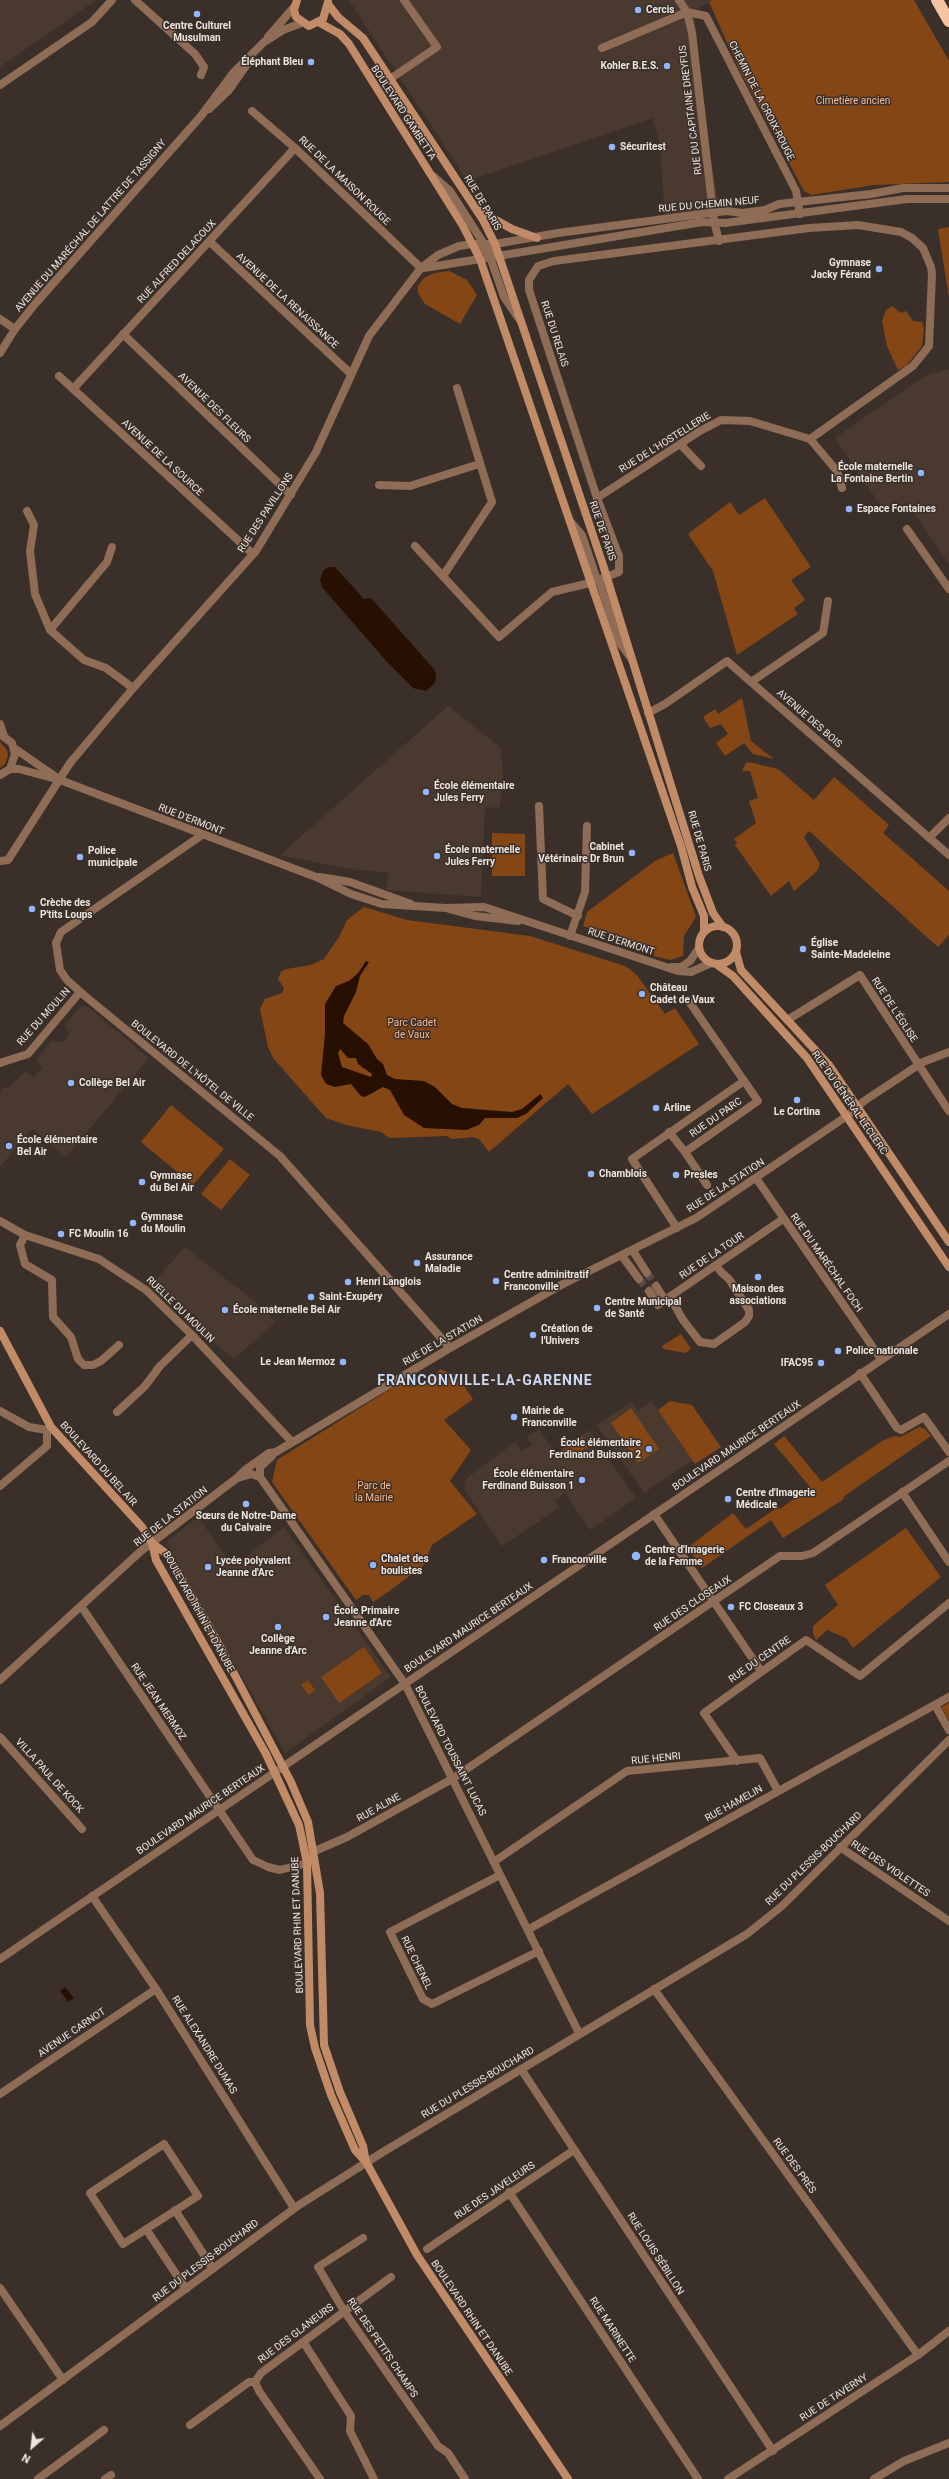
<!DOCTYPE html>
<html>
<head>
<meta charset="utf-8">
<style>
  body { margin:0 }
  #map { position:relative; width:949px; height:2479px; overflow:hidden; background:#3b3029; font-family:Roboto,sans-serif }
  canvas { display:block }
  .north { position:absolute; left:12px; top:2427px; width:40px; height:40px; -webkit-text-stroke:3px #3b3029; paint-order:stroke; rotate:208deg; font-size:11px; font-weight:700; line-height:16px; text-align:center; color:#ece5e0 }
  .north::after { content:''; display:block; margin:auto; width:14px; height:18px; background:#ece5e0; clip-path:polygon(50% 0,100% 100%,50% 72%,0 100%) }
</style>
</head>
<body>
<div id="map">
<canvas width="949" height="2479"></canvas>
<div class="north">N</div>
</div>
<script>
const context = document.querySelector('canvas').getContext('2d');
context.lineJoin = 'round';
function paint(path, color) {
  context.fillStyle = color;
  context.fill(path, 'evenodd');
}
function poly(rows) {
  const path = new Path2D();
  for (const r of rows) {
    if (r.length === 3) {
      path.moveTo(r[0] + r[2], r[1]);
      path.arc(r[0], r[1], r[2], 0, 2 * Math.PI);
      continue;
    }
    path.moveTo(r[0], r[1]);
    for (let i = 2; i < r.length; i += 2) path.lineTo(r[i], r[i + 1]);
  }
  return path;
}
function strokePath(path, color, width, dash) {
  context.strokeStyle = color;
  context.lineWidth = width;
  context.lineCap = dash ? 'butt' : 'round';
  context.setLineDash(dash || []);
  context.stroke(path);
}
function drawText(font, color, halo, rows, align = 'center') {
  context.font = font + ' Roboto,sans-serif';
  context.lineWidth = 3;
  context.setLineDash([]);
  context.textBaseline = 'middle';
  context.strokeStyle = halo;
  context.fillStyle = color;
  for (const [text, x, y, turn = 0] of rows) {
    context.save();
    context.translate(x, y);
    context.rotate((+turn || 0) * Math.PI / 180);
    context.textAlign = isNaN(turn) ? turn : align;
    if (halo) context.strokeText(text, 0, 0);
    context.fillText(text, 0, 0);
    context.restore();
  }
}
paint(poly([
  [0,0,96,0,0,67],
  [349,0,713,0,694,11,707,140,721,214,665,222,660,145,653,118,474,179,470,173,464,176],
  [949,369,949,564,907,503,887,515,835,438,926,375],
  [448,706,501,748,503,777,500,807,485,808,481,897,386,890,389,873,350,869,280,855],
  [87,1006,149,1058,66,1157,32,1129,0,1167,0,1092,2,1088,8,1088,26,1071,33,1077,42,1068,37,1059,51,1041,62,1042,66,1039,69,1035,65,1024,80,1007],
  [185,1247,254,1301,276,1322,234,1359,193,1326,198,1318,154,1282],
  [652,1401,693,1460,644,1493,597,1425,631,1402,638,1411],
  [539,1429,555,1453,589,1430,636,1498,590,1530,565,1493,555,1500,560,1507,502,1546,466,1492,464,1483,467,1478,515,1442,522,1451,532,1445,527,1437],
  [198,1517,233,1566,284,1527,391,1677,285,1753,191,1588,167,1541]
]), '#49392f');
paint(poly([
  [713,0,914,0,949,61,949,182,874,185,811,195,804,191,738,67,709,2],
  [949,227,949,298,938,229],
  [449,271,467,280,477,295,460,324,425,304,418,293,418,286,424,278,435,273],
  [892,306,901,313,906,311,913,321,922,322,924,328,922,346,906,366,898,370,887,346,882,321,886,310],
  [765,498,811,567,791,580,805,600,794,608,798,614,737,655,713,571,688,534,730,502,739,515],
  [742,698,751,741,774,759,753,754,744,743,725,756,716,743,728,734,721,724,710,728,703,717,715,709,718,714],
  [0,742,7,750,8,755,5,764,0,768],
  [749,762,778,769,814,800,834,777,889,825,883,833,949,891,949,935,938,947,809,831,804,837,820,864,817,871,794,891,789,881,771,896,735,845,737,843,734,839,756,823,749,801,758,798,750,771,742,771,746,763],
  [492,833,525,834,525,876,492,876],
  [673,853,696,917,684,936,683,956,670,960,654,956,654,949,583,926,587,912,655,861],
  [364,907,407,920,530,936,625,966,636,974,665,1014,675,1008,699,1044,592,1114,568,1084,489,1152,480,1140,474,1137,452,1139,447,1136,389,1138,381,1132,346,1125,326,1118,273,1058,268,1047,260,1009,265,999,282,993,284,988,278,979,281,972,286,969,311,965,324,959,339,937,347,920],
  [171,1105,224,1149,193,1185,141,1142],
  [230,1159,250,1175,221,1210,201,1194],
  [681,1334,691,1349,685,1353,664,1349,662,1346],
  [440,1369,456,1375,473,1399,444,1420,471,1450,450,1481,477,1514,432,1545,423,1566,381,1597,373,1602,369,1595,363,1595,356,1600,272,1482,277,1460,403,1381,410,1385,418,1385,436,1375],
  [670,1401,692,1405,721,1447,695,1464,658,1410],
  [631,1408,659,1449,638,1463,611,1423],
  [919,1427,925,1429,931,1436,843,1497,844,1499,783,1538,771,1520,702,1568,687,1548,733,1513,746,1529,778,1507,780,1509,810,1487,774,1444,784,1436,822,1482,882,1441,894,1436,901,1437],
  [582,1436,589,1446,568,1460,562,1451],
  [906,1528,941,1577,853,1648,846,1638,827,1630,816,1640,813,1633,813,1626,838,1605,825,1585],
  [364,1647,382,1673,339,1703,321,1677],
  [308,1680,315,1690,309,1695,301,1685],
  [949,1703,949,1720,941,1707]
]), '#854616');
paint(poly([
  [328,567,335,567,364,599,371,598,433,668,436,673,435,683,426,691,413,688,388,663,322,587,320,579,323,571],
  [366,961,369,962,360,976,356,992,344,1016,343,1023,368,1044,377,1059,383,1064,387,1075,395,1079,424,1081,435,1087,452,1104,462,1108,512,1112,522,1109,540,1094,543,1098,526,1114,517,1118,485,1118,479,1125,466,1130,424,1128,404,1115,390,1090,383,1087,365,1097,361,1096,351,1084,335,1087,326,1084,321,1075,325,1033,325,1004,336,986,349,981,358,973],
  [340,1049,348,1058,356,1058,358,1064,372,1074,371,1077,342,1067,338,1053],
  [65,1987,74,1998,68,2002,60,1991]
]), '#270f01');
strokePath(poly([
  [647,1273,656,1286],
  [639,1279,649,1291]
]), '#564b44', 8, [8, 4]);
strokePath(poly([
  [751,682,823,633,828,601]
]), '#8e6c56', 8);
strokePath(poly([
  [135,0,195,54,204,67,201,75],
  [679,0,687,12,692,33,714,221,719,241],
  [602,48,687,12,706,16,796,191,800,214],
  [390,79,437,47,404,0],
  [0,85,92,22,112,0],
  [252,111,295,148,421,268],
  [209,241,351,374],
  [424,268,480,259],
  [0,319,15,329],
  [123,334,291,495],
  [59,376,253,554],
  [73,389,295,148],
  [810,439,837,471,842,488],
  [680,444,701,466],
  [379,485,410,486,479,464],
  [27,511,34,525,30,551,35,594,50,630,84,660,106,668,133,688],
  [570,521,582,535,597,580],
  [907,529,949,589],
  [415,546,499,637,552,592,590,583,619,572,619,556,597,498,529,290,529,280,538,266,554,261,809,228,858,225,901,232,912,238,923,248,931,267,932,274,929,346,913,366,810,439,750,421,721,420,700,431,597,498],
  [443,576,492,502,457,388],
  [599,580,619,642,631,658],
  [50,630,107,562,112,547],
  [648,713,665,704,727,661,949,855],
  [539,806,543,899,578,916],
  [202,835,61,932,56,943,60,970,67,980,85,996,280,1156,450,1348],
  [929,838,949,818],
  [0,861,8,860,70,763,135,686,256,551,316,452,369,336,421,268,438,255,459,246,473,244,484,250,490,257,504,297,519,319],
  [570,936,585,892,587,826],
  [688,1000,758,1101,685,1152,707,1185],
  [789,1019,860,975,949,1111],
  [0,1063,28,1054,80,992],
  [669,1132,685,1152],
  [756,1178,881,1359],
  [0,1221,25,1235,20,1245,25,1264,52,1280,53,1317,71,1337,78,1359,84,1365,93,1365,101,1361,119,1345],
  [677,1228,632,1159,744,1081],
  [25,1235,99,1259,146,1290,192,1335,292,1442],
  [633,1251,647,1273],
  [622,1256,639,1279],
  [656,1286,665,1300,783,1219],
  [649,1291,658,1305,665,1300],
  [670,1297,683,1320,700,1342,714,1344,745,1322,749,1316,749,1310,729,1279,721,1272,716,1265],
  [860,1373,897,1428,901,1430,924,1417,949,1452],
  [0,1411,29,1427,47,1430],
  [117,1412,145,1386,160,1366,192,1335],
  [272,1456,260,1467,260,1477,405,1684,579,2033],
  [238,1478,251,1474,260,1477],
  [0,1486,47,1446,47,1430],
  [902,1492,949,1562],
  [654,1514,761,1671],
  [81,1606,253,1860,268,1867,280,1870,307,1863],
  [0,1680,141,1551,237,1478,245,1470,269,1453,276,1452,450,1348,563,1284,696,1218,847,1116,864,1101,923,1062,949,1052],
  [935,1705,949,1730],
  [0,1737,82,1829],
  [737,1761,704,1713,806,1640,860,1676,949,1603],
  [840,1847,949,1921],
  [315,1851,347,1837,452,1779,780,1556,802,1556,813,1553,949,1461],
  [495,1861,627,1771,760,1758,778,1791],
  [500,1875,390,1932,423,1999,432,2004,539,1951],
  [92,1896,156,1989,294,2208],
  [529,1929,949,1697],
  [654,1989,918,2355],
  [521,2069,773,2451],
  [0,2094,156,1989],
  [164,2144,198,2196,123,2244,90,2193,164,2144],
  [509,2192,698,2479],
  [175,2210,213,2269],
  [146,2229,186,2289],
  [363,2238,318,2267,344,2311,374,2354,438,2446,448,2453,465,2479],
  [427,2249,574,2150],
  [0,2288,63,2380],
  [304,2343,351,2416,350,2431,374,2479],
  [255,2382,261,2373,391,2277],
  [255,2382,259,2391,320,2479],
  [190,2425,249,2382,255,2382],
  [0,2426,299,2205,383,2152,747,1934,782,1906,949,1740],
  [38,2479,104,2430],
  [105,2479,111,2475],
  [728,2479,918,2355,949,2331]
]), '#8e6c56', 8);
strokePath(poly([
  [268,37,295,6],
  [209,109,229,90,248,63],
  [433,176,450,191,484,244,499,256],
  [473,244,495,244,558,233,702,214,727,211,742,213,765,210,779,204,871,194,903,188,949,188],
  [480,259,702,222,725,223,907,199,949,199],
  [0,353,15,329,35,304,201,116,234,72,264,42,283,30,302,23],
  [0,724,4,736],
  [0,734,12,743,15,754,10,769,0,775],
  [14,748,59,779],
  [10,769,19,769,60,780,316,877,351,894,382,904,446,908,484,907,678,971,691,972,711,963],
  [320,877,350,882,411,904],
  [449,909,475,916,518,921],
  [671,967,681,967,690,961,699,948],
  [0,1959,949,1314],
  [874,2479,904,2461,949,2443]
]), '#8e6c56', 8);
strokePath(poly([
  [297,0,294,10,296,17,309,26,323,19,328,2],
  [328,4,338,17,363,38,371,50,483,220,495,244,603,565,699,876,713,913,723,927],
  [320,23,340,34,349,44,463,226,480,259,681,846,692,887,704,916,704,932],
  [478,210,512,229,537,238],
  [718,945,19],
  [736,952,741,970,829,1065,949,1242],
  [716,964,733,976,807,1058,949,1267],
  [0,1331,51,1427,142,1527,152,1543,168,1555,217,1641,291,1782,308,1822,320,1893,324,2045,340,2092,363,2146,366,2162],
  [152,1543,156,1560,266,1754,299,1825,307,1863,310,2025,315,2048,331,2095,355,2150,366,2162,417,2255,568,2479]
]), '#c28b68', 8);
strokePath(poly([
  [937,0,949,21]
]), '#f6c3a3', 12);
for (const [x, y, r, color] of [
  [638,10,4,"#93b7fd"],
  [197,14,4,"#93b7fd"],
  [311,62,4,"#93b7fd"],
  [667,66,4,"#93b7fd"],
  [612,147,4,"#93b7fd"],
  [879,269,4,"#93b7fd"],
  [921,473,4,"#93b7fd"],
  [849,509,4,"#93b7fd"],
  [426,792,4,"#93b7fd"],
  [632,853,4,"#93b7fd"],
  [437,856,4,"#93b7fd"],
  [80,857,4,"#93b7fd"],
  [32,909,4,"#93b7fd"],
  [803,949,4,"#93b7fd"],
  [642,994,4,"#93b7fd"],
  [71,1083,4,"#93b7fd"],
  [797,1100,4,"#93b7fd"],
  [656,1108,4,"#93b7fd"],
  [9,1146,4,"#93b7fd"],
  [591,1174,4,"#93b7fd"],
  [676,1175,4,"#93b7fd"],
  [142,1182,4,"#93b7fd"],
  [133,1223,4,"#93b7fd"],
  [61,1234,4,"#93b7fd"],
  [417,1263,4,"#93b7fd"],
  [758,1277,4,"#93b7fd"],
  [496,1281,4,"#93b7fd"],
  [348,1282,4,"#93b7fd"],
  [311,1297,4,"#93b7fd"],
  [597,1308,4,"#93b7fd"],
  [225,1310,4,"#93b7fd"],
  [533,1335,4,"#93b7fd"],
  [838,1351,4,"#93b7fd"],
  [343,1362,4,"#93b7fd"],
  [821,1363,4,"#93b7fd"],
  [514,1417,4,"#93b7fd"],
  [649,1449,4,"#93b7fd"],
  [582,1480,4,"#93b7fd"],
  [728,1499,4,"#93b7fd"],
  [246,1504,4,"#93b7fd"],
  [636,1556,5,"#93b7fd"],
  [544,1560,4,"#93b7fd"],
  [373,1565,4,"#93b7fd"],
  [208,1567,4,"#93b7fd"],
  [731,1607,4,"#93b7fd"],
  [326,1617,4,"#93b7fd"],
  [278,1627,4,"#93b7fd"]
]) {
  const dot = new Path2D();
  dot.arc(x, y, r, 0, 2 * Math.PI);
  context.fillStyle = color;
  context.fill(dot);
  strokePath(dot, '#3b3029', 1.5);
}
drawText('bold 10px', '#ece5e0', '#3b3029', [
  ["Cercis",646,10],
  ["Centre Culturel",197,26,"center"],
  ["Musulman",197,38,"center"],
  ["Éléphant Bleu",303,62,"right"],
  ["Kohler B.E.S.",659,66,"right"],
  ["Sécuritest",620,147],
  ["Gymnase",871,263,"right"],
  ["Jacky Férand",871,275,"right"],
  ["École maternelle",913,467,"right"],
  ["La Fontaine Bertin",913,479,"right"],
  ["Espace Fontaines",857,509],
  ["École élémentaire",434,786],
  ["Jules Ferry",434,798],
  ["Cabinet",624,847,"right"],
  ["Vétérinaire Dr Brun",624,859,"right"],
  ["École maternelle",445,850],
  ["Jules Ferry",445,862],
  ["Police",88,851],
  ["municipale",88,863],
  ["Crèche des",40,903],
  ["P'tits Loups",40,915],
  ["Église",811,943],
  ["Sainte-Madeleine",811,955],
  ["Château",650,988],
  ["Cadet de Vaux",650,1000],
  ["Collège Bel Air",79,1083],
  ["Arline",664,1108],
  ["Le Cortina",797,1112,"center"],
  ["École élémentaire",17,1140],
  ["Bel Air",17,1152],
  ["Chamblois",599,1174],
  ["Presles",684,1175],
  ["Gymnase",150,1176],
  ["du Bel Air",150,1188],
  ["Gymnase",141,1217],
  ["du Moulin",141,1229],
  ["FC Moulin 16",69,1234],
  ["Assurance",425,1257],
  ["Maladie",425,1269],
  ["Centre adminitratif",504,1275],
  ["Franconville",504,1287],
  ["Henri Langlois",356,1282],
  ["Maison des",758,1289,"center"],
  ["associations",758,1301,"center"],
  ["Saint-Exupéry",319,1297],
  ["Centre Municipal",605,1302],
  ["de Santé",605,1314],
  ["École maternelle Bel Air",233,1310],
  ["Création de",541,1329],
  ["l'Univers",541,1341],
  ["Police nationale",846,1351],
  ["Le Jean Mermoz",335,1362,"right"],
  ["IFAC95",813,1363,"right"],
  ["Mairie de",522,1411],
  ["Franconville",522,1423],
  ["École élémentaire",641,1443,"right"],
  ["Ferdinand Buisson 2",641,1455,"right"],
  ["École élémentaire",574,1474,"right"],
  ["Ferdinand Buisson 1",574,1486,"right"],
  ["Centre d'Imagerie",736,1493],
  ["Médicale",736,1505],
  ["Sœurs de Notre-Dame",246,1516,"center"],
  ["du Calvaire",246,1528,"center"],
  ["Centre d'Imagerie",645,1550],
  ["de la Femme",645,1562],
  ["Chalet des",381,1559],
  ["boulistes",381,1571],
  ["Franconville",552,1560],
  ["Lycée polyvalent",216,1561],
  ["Jeanne d'Arc",216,1573],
  ["FC Closeaux 3",739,1607],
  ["École Primaire",334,1611],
  ["Jeanne d'Arc",334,1623],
  ["Collège",278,1639,"center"],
  ["Jeanne d'Arc",278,1651,"center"]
], 'left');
drawText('10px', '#ece5e0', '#3b3029', [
  ["CHEMIN DE LA CROIX-ROUGE",761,101,63],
  ["RUE DU CAPITAINE DREYFUS",691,110,-97],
  ["BOULEVARD GAMBETTA",403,113,57],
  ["RUE DE LA MAISON ROUGE",344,181,44],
  ["RUE DE PARIS",482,203,59],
  ["RUE DU CHEMIN NEUF",709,205,-5],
  ["AVENUE DU MARÉCHAL DE LATTRE DE TASSIGNY",91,226,-49],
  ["RUE ALFRED DELACOUX",177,262,-47],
  ["AVENUE DE LA RENAISSANCE",287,301,43],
  ["RUE DU RELAIS",554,334,72],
  ["AVENUE DES FLEURS",214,408,44],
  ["RUE DE L'HOSTELLERIE",665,443,-32],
  ["AVENUE DE LA SOURCE",162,458,43],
  ["RUE DES PAVILLONS",266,513,-57],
  ["RUE DE PARIS",602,531,71],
  ["AVENUE DES BOIS",809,719,41],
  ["RUE D'ERMONT",191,820,21],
  ["RUE DE PARIS",699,841,74],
  ["RUE D'ERMONT",621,942,18],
  ["RUE DE L'ÉGLISE",894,1010,57],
  ["RUE DU MOULIN",44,1017,-48],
  ["BOULEVARD DE L'HÔTEL DE VILLE",192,1071,39],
  ["RUE DU GÉNÉRAL LECLERC",849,1103,55],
  ["RUE DU PARC",716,1118,-35],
  ["RUE DE LA STATION",726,1186,-33],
  ["RUE DE LA TOUR",712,1256,-34],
  ["RUE DU MARÉCHAL FOCH",826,1263,55],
  ["RUELLE DU MOULIN",180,1310,44],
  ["RUE DE LA STATION",443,1341,-30],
  ["BOULEVARD MAURICE BERTEAUX",737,1446,-34],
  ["BOULEVARD DU BEL AIR",98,1464,48],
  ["RUE DE LA STATION",171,1517,-38],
  ["RUE DES CLOSEAUX",693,1604,-34],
  ["BOULEVARD RHIN ET DANUBE",198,1612,61],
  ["BOULEVARD MAURICE BERTEAUX",469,1628,-34],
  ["RUE DU CENTRE",760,1660,-35],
  ["RUE JEAN MERMOZ",158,1702,56],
  ["BOULEVARD TOUSSAINT LUCAS",450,1751,63],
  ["RUE HENRI",656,1759,-6],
  ["VILLA PAUL DE KOCK",49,1776,48],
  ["RUE HAMELIN",734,1804,-29],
  ["RUE ALINE",379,1808,-29],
  ["BOULEVARD MAURICE BERTEAUX",201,1810,-34],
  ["RUE DU PLESSIS-BOUCHARD",814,1859,-44],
  ["RUE DES VIOLETTES",890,1869,34],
  ["BOULEVARD RHIN ET DANUBE",298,1925,-92],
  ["RUE CHENEL",416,1963,64],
  ["AVENUE CARNOT",72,2033,-34],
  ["RUE ALEXANDRE DUMAS",204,2045,58],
  ["RUE DU PLESSIS-BOUCHARD",478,2083,-31],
  ["RUE DES PRÉS",794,2166,54],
  ["RUE DES JAVELEURS",495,2191,-34],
  ["RUE LOUIS SÉBILLON",655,2254,57],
  ["RUE DU PLESSIS-BOUCHARD",206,2261,-37],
  ["BOULEVARD RHIN ET DANUBE",471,2318,56],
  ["RUE MARINETTE",612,2330,57],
  ["RUE DES GLANEURS",296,2334,-37],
  ["RUE DES PETITS CHAMPS",382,2348,56],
  ["RUE DE TAVERNY",834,2398,-33]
]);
drawText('10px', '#f7b890', '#3b3029', [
  ["Cimetière ancien",853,101],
  ["Parc Cadet",412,1023],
  ["de Vaux",412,1035],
  ["Parc de",374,1486],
  ["la Mairie",374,1498]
]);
context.letterSpacing = '1px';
drawText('bold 14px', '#cbd9f4', '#3b3029', [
  ["FRANCONVILLE-LA-GARENNE",485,1381]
]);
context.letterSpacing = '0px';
</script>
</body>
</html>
